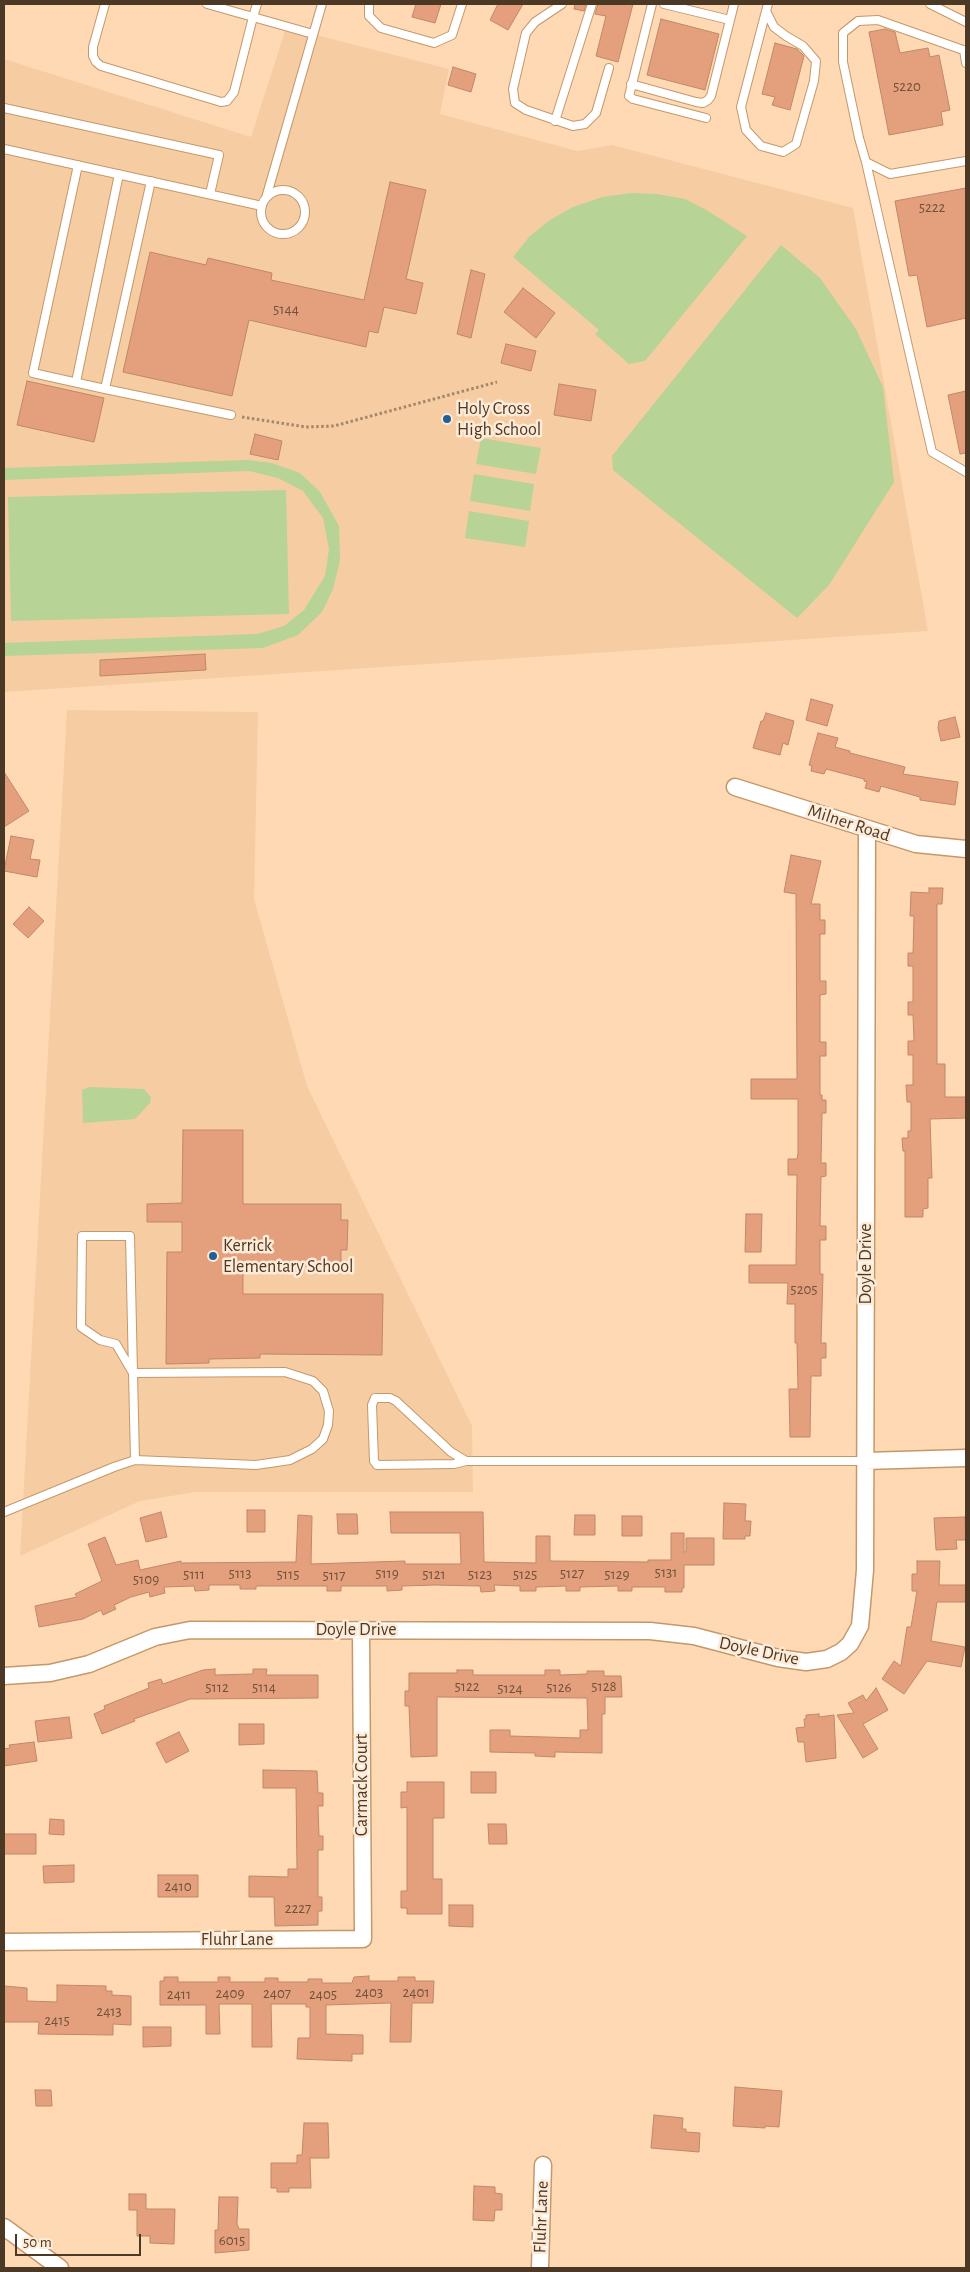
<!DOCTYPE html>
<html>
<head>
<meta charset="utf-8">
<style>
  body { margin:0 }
  #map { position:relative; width:970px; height:2272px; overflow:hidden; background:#fed9b3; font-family:"Alegreya Sans",sans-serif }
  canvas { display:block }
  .frame { position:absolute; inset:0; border:5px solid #4b3825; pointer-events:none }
  .scale { position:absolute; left:15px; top:2234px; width:126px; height:22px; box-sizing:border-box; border:2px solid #4b3825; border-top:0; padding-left:6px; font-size:15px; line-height:18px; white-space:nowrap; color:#4b3825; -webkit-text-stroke:4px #fdead7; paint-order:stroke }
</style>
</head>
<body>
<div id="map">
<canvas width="970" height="2272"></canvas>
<div class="frame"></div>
<div class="scale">50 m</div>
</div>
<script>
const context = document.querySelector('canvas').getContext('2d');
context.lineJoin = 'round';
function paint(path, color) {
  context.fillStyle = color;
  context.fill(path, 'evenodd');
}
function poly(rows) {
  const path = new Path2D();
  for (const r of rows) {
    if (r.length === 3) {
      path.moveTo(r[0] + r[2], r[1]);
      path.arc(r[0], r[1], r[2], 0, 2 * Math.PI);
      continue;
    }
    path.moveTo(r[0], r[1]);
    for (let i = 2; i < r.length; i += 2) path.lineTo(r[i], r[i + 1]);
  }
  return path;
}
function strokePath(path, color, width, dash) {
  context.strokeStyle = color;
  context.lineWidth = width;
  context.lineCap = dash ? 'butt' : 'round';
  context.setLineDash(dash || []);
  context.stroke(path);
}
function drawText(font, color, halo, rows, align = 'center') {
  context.font = font + ' "Alegreya Sans",sans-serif';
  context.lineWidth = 5;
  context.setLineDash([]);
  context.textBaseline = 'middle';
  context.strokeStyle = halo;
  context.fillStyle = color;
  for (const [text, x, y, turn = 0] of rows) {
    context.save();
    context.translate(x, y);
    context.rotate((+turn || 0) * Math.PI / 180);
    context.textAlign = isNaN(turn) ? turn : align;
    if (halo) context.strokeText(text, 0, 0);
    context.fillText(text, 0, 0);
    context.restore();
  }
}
paint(poly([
  [287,25,324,37,449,69,440,114,577,151,612,145,853,208,928,631,4,692,4,59,251,137],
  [67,710,258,712,254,899,307,1086,472,1426,473,1492,196,1492,140,1501,20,1556]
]), '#f6cda2');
paint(poly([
  [631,193,657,194,685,199,708,211,747,236,645,361,629,364,595,334,599,330,513,257,529,237,550,220,573,207,602,197],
  [781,245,820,278,856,329,883,387,894,482,829,585,797,618,613,470,612,456],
  [481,438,541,448,536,474,476,464],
  [248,460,272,463,300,473,320,492,339,526,340,561,333,589,322,612,298,635,263,648,4,656,4,643,257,634,284,626,304,610,325,576,329,549,323,518,303,491,278,478,249,471,4,480,4,468],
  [474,474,534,484,530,511,470,501],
  [286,490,289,614,11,621,8,497],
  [469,511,529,521,525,547,465,538],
  [89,1087,144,1089,151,1097,150,1103,135,1119,83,1123,82,1090]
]), '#b7d396');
const building = poly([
  [416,4,441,4,435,23,412,17,416,4],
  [498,4,523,4,508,30,490,20,498,4],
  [575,4,586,4,584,11,574,9,575,4],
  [598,4,633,4,618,62,596,56,606,16,595,14,598,4],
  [661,19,719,34,705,90,647,75,661,19],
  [885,29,895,32,900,53,928,48,930,57,939,55,950,110,941,112,943,125,889,135,869,32,885,29],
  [775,43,797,49,804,56,790,110,772,105,775,97,762,94,775,43],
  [453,67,476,74,471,92,448,85,453,67],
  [390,182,426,190,406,279,423,283,416,314,384,307,378,333,369,331,366,347,249,320,232,396,123,372,150,252,206,265,208,258,272,273,271,280,364,300,390,182],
  [966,188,966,318,927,327,917,275,909,276,895,201,966,188],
  [471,270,485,274,471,338,457,334,471,270],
  [523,288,555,313,536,338,504,312,523,288],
  [506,344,536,351,531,371,501,363,506,344],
  [27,381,104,398,94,442,17,425,27,381],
  [559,384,596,390,591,421,554,415,559,384],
  [966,391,966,453,960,454,948,395,966,391],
  [255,434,282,441,278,460,250,454,255,434],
  [205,654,206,670,100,676,100,660,205,654],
  [811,699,833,705,827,726,806,720,811,699],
  [766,713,794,721,788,745,783,743,780,755,753,748,761,721,763,721,766,713],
  [955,717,960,737,941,741,938,728,939,721,955,717],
  [818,733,838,738,835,747,850,751,850,753,905,767,903,774,958,782,955,805,920,800,920,797,881,786,879,792,865,788,867,782,864,781,864,779,826,769,824,774,811,771,812,766,809,765,818,733],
  [4,772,29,811,4,827,4,772],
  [11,836,34,840,30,859,40,860,37,877,4,871,11,836],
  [791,855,821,861,811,904,820,904,820,920,825,920,825,934,820,934,820,981,826,981,826,994,820,995,820,1042,826,1042,826,1056,820,1056,820,1095,822,1095,822,1100,826,1100,826,1113,822,1113,821,1163,826,1163,826,1176,821,1177,820,1226,826,1226,826,1240,820,1240,820,1274,823,1274,821,1343,826,1343,826,1358,821,1358,821,1376,811,1376,810,1437,790,1437,789,1389,798,1389,797,1343,795,1343,795,1304,787,1304,788,1283,749,1283,749,1265,796,1265,797,1175,788,1175,788,1159,797,1159,798,1154,798,1099,751,1099,751,1079,797,1079,796,894,784,892,791,855],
  [929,888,943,888,942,904,937,904,937,1064,945,1064,945,1097,966,1097,966,1118,930,1119,932,1178,928,1178,928,1208,923,1209,923,1217,905,1217,905,1151,903,1151,902,1138,908,1138,908,1131,911,1131,911,1102,907,1102,906,1085,913,1085,913,1055,908,1055,908,1041,914,1041,913,1015,908,1015,908,1002,913,1002,913,966,908,966,908,953,913,953,914,916,910,916,911,892,929,893,929,888],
  [29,907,44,921,28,938,13,924,29,907],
  [183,1130,243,1130,243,1204,341,1204,341,1220,348,1220,347,1250,341,1250,341,1266,243,1266,243,1294,383,1294,382,1355,260,1354,260,1358,209,1359,209,1363,166,1364,167,1252,182,1252,182,1222,147,1222,147,1204,182,1203,183,1130],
  [746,1214,762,1214,761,1252,745,1252,746,1214],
  [724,1503,746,1504,745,1521,751,1521,750,1536,745,1536,745,1539,723,1539,724,1503],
  [247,1510,265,1510,265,1532,247,1532,247,1510],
  [161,1512,167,1537,146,1542,140,1518,161,1512],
  [390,1512,483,1512,484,1562,536,1563,536,1536,550,1536,550,1561,648,1562,648,1560,671,1560,671,1533,684,1533,684,1552,686,1552,686,1538,714,1538,714,1565,684,1565,684,1588,682,1588,682,1592,665,1592,665,1587,632,1587,632,1591,618,1591,618,1586,580,1587,580,1591,566,1591,566,1586,536,1587,536,1591,520,1591,520,1586,494,1585,495,1591,481,1592,480,1586,435,1585,402,1586,402,1590,387,1591,387,1586,341,1586,341,1591,327,1591,327,1586,256,1586,256,1589,240,1589,240,1585,209,1585,209,1590,195,1591,194,1586,164,1587,165,1593,150,1597,149,1592,131,1597,114,1605,116,1609,103,1615,101,1610,83,1619,39,1627,35,1606,77,1597,75,1594,102,1581,88,1544,105,1537,116,1565,138,1560,140,1570,181,1561,181,1563,296,1562,298,1515,312,1516,311,1564,405,1561,405,1564,461,1564,460,1533,391,1533,390,1512],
  [337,1514,357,1514,358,1534,338,1534,337,1514],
  [575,1515,595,1515,595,1535,574,1535,575,1515],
  [622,1516,642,1516,642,1536,622,1536,622,1516],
  [965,1517,966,1540,956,1540,957,1549,936,1550,934,1518,965,1517],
  [917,1561,940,1561,939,1585,966,1585,966,1602,937,1602,931,1641,965,1647,961,1667,927,1661,904,1694,882,1679,894,1661,901,1666,907,1627,911,1627,917,1591,912,1591,912,1574,917,1574,917,1561],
  [215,1669,215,1675,253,1674,253,1669,267,1669,266,1675,318,1675,318,1698,190,1699,134,1719,135,1721,102,1734,94,1714,105,1709,104,1706,149,1688,148,1683,161,1679,163,1684,203,1670,215,1669],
  [457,1670,473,1670,473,1675,545,1675,545,1670,560,1670,560,1675,587,1674,587,1671,604,1671,604,1676,621,1676,622,1697,605,1697,605,1714,602,1714,602,1753,555,1752,555,1757,535,1756,535,1753,490,1752,490,1730,510,1730,510,1736,580,1738,580,1730,588,1730,587,1698,437,1697,437,1756,411,1757,409,1706,405,1706,405,1691,409,1691,409,1673,457,1673,457,1670],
  [876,1688,888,1710,863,1724,878,1749,863,1758,837,1715,854,1713,848,1703,863,1695,866,1701,876,1688],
  [819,1714,819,1717,834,1715,836,1758,806,1762,804,1742,798,1742,796,1728,805,1727,804,1719,806,1719,806,1715,819,1714],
  [69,1717,72,1738,38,1742,35,1721,69,1717],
  [239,1724,264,1724,264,1744,239,1745,239,1724],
  [179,1732,189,1751,166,1763,156,1743,179,1732],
  [34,1742,37,1761,4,1766,4,1749,10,1748,9,1745,34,1742],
  [263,1770,317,1771,318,1793,323,1793,323,1806,318,1806,319,1836,323,1836,323,1850,318,1850,318,1897,322,1897,322,1911,318,1911,318,1925,275,1926,274,1897,249,1897,249,1876,288,1877,288,1869,297,1869,296,1788,263,1788,263,1770],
  [471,1772,496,1772,496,1793,471,1793,471,1772],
  [407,1782,444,1782,444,1818,433,1818,433,1879,442,1879,442,1914,407,1914,407,1908,401,1908,401,1891,407,1891,407,1807,401,1808,401,1792,407,1792,407,1782],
  [50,1819,64,1820,64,1835,49,1834,50,1819],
  [488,1824,506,1824,507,1844,489,1844,488,1824],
  [4,1834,36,1834,36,1854,4,1854,4,1834],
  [74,1865,74,1882,44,1883,43,1866,74,1865],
  [158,1875,198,1875,198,1897,158,1897,158,1875],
  [449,1905,473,1905,473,1927,449,1926,449,1905],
  [369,1976,369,1981,398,1981,398,1977,415,1977,415,1981,434,1981,433,2003,412,2003,411,2042,390,2042,391,2003,326,2005,326,2034,363,2035,363,2054,352,2054,352,2061,297,2059,298,2038,310,2038,310,2007,306,2007,306,2004,271,2004,272,2047,252,2047,252,2004,219,2004,220,2034,206,2034,206,2005,160,2005,160,1981,164,1981,164,1977,178,1977,178,1982,218,1982,218,1977,230,1977,230,1982,265,1982,265,1978,278,1978,278,1982,308,1982,308,1979,322,1979,322,1983,352,1983,354,1977,369,1976],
  [57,1985,106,1986,106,1991,112,1991,112,1995,131,1996,131,2025,113,2024,113,2035,38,2034,39,2022,4,2022,4,1986,27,1988,27,2001,57,2002,57,1985],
  [143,2027,171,2027,171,2046,143,2047,143,2027],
  [735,2087,782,2091,779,2127,765,2126,765,2128,733,2126,735,2087],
  [35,2090,51,2090,52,2106,36,2106,35,2090],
  [654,2115,683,2118,682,2129,686,2129,686,2132,700,2133,699,2152,651,2148,654,2115],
  [304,2123,328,2123,329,2158,310,2158,311,2188,289,2188,289,2192,277,2192,277,2188,271,2188,271,2163,297,2163,297,2155,302,2155,304,2123],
  [474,2186,495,2187,495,2193,502,2194,502,2210,495,2210,494,2221,473,2220,474,2186],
  [129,2194,146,2194,146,2209,175,2209,174,2244,150,2243,150,2236,137,2236,137,2210,129,2210,129,2194],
  [219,2197,238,2197,237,2224,239,2229,249,2229,249,2250,215,2253,215,2230,218,2230,219,2197]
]);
paint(building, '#e4a07d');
strokePath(building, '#c0876a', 1);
const service = poly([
  [105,4,93,47,93,56,96,62,101,66,221,102,227,101,234,92,253,17,207,4],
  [257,4,253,17,313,34],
  [369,4,369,16,381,28,434,43,452,35,462,4],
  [562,4,535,22,526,33,513,89,515,103,526,110,573,126,585,124,596,113,609,68],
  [652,4,629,96,633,99,706,118],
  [664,4,730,20],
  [930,4,966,22],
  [766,11,774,27,786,36,803,46,816,61,814,81,796,144,783,152,761,146,746,130,741,107,766,11,768,4],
  [964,50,966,63],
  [966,51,878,20,858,21,843,33,843,62,859,138,866,162,890,174,966,161],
  [631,84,696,102,703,103,708,100,711,96,734,4],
  [4,108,219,155,210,194],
  [555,121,592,4],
  [4,149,262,206],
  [866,162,932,452,966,472],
  [78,165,33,373,105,389,151,181],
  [283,212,22],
  [266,198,322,4],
  [76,382,119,174],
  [105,389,231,415],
  [82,1236,130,1236,133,1373,116,1344,100,1340,81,1327,82,1236],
  [375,1398,390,1398,396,1401,451,1452,466,1461,454,1464,377,1465,374,1461,372,1405,375,1398],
  [466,1461,865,1461],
  [4,1512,114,1467,135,1460,256,1465,290,1460,312,1449,323,1439,328,1425,329,1411,323,1391,313,1381,285,1372,133,1373,135,1460]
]);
const minor = poly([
  [735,787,916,844,966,849],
  [865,1461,966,1458],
  [4,1676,50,1673,89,1664,155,1637,190,1630,650,1631,694,1636,778,1658,806,1662,827,1659,841,1652,850,1644,860,1626,865,1570,867,829],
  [4,1942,363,1939,361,1630],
  [4,2227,60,2268],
  [540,2268,543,2165]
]);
strokePath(service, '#c49869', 10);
strokePath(minor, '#c49869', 19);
strokePath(poly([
  [242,417,306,427,334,426,497,382]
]), '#a3876b', 3, [2.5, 2.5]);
strokePath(service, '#fff', 8);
strokePath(minor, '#fff', 16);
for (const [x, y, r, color] of [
  [447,419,5,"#206096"],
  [213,1256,5,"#206096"]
]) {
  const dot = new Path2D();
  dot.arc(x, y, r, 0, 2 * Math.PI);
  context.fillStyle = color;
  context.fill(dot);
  strokePath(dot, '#fdead7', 2);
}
drawText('15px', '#71523b', null, [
  ["5220",907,86],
  ["5222",932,207],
  ["5144",286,309],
  ["5205",804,1289],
  ["5131",666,1572],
  ["5113",240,1573],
  ["5119",387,1573],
  ["5127",572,1573],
  ["5111",194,1574],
  ["5115",288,1574],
  ["5121",434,1574],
  ["5123",480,1574],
  ["5125",525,1574],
  ["5129",617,1574],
  ["5117",334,1575],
  ["5109",146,1579],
  ["5122",467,1686],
  ["5128",604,1686],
  ["5112",217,1687],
  ["5114",264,1687],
  ["5126",559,1687],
  ["5124",510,1688],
  ["2410",178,1886],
  ["2227",298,1908],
  ["2403",369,1992],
  ["2401",416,1992],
  ["2409",230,1993],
  ["2407",277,1993],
  ["2411",179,1994],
  ["2405",323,1994],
  ["2413",109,2011],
  ["2415",57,2020],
  ["6015",232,2240]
]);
drawText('18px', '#4b3825', '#fdead7', [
  ["Holy Cross",457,409],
  ["High School",457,430],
  ["Kerrick",223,1246],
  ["Elementary School",223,1267]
], 'left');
drawText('18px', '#4b3825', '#fdead7', [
  ["Milner Road",849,823,18],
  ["Doyle Drive",866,1264,-90],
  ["Doyle Drive",356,1630],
  ["Doyle Drive",759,1651,12],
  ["Carmack Court",362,1785,-90],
  ["Fluhr Lane",237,1940],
  ["Fluhr Lane",541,2217,-88]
]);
</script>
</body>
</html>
